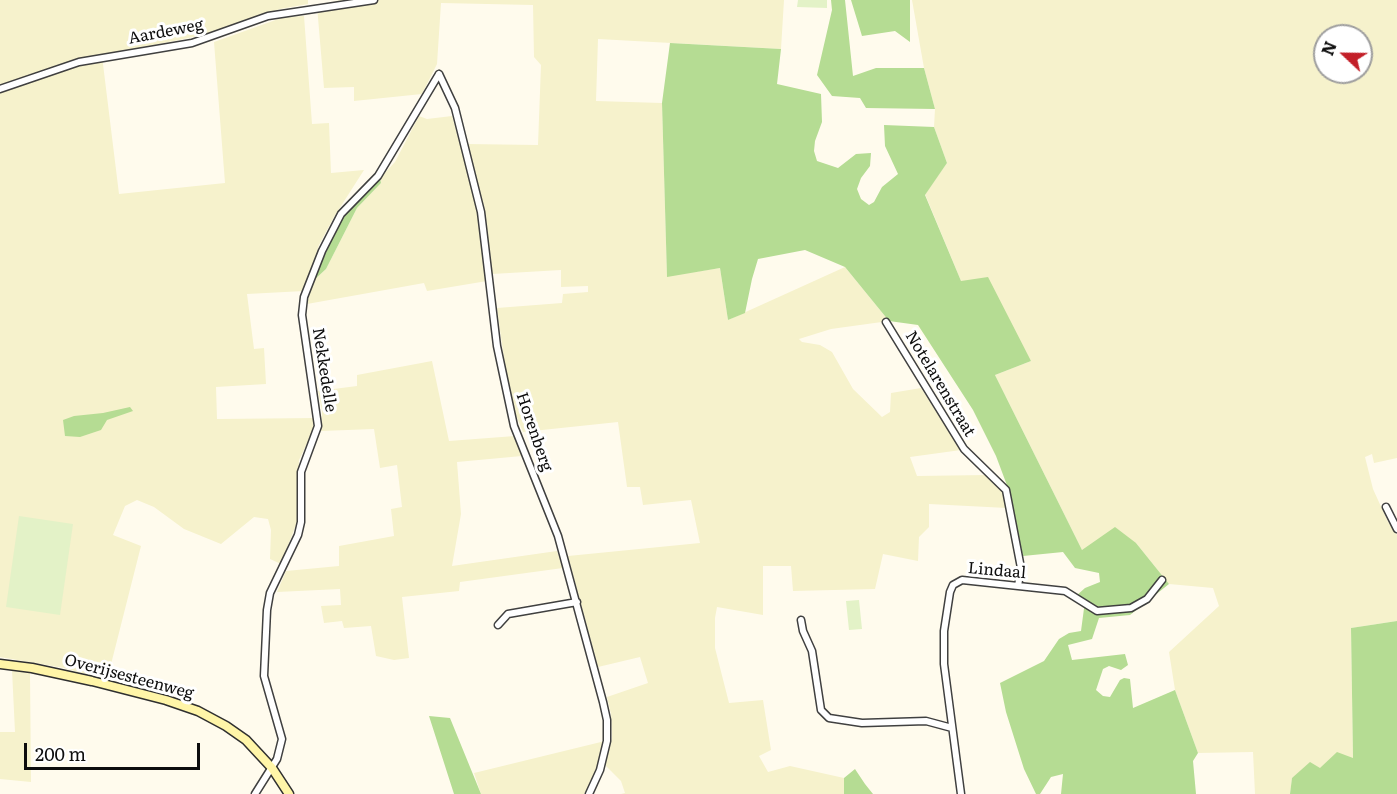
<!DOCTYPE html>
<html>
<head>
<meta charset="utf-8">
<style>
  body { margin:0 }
  #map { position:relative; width:1397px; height:794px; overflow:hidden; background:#fffbed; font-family:Literata,serif }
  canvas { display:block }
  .north { position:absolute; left:1313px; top:24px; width:60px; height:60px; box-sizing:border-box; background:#fff; border:2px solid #9e9e9e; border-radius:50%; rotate:292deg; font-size:16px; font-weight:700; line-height:24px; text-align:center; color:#0d0d0d }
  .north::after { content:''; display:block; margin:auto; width:21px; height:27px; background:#c31f28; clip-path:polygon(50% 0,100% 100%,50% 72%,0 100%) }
  .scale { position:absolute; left:24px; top:743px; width:176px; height:27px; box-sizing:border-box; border:3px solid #0d0d0d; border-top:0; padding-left:8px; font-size:18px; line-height:21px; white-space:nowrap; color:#0d0d0d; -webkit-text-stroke:4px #fff; paint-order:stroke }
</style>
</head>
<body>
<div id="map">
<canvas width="1397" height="794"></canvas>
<div class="north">N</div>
<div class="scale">200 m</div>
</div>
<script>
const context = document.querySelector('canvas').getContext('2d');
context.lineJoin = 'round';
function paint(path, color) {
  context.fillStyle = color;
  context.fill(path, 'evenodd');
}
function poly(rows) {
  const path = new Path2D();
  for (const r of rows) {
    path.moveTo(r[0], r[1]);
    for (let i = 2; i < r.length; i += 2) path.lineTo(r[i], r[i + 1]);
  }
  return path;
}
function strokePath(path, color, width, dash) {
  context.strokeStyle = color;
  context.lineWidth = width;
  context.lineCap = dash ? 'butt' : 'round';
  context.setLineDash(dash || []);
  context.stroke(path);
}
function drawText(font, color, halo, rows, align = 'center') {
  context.font = font + ' Literata,serif';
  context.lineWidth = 6;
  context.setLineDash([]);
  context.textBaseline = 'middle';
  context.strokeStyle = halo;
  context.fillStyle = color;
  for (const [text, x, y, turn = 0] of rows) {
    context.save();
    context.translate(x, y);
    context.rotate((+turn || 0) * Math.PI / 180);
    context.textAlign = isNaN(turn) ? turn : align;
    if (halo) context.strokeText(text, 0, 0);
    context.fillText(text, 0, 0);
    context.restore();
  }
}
paint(poly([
  [0,0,308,0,308,4,280,9,212,33,102,56,119,194,225,183,214,42,284,17,304,16,312,124,329,123,331,173,364,170,334,217,319,245,304,291,247,294,254,349,264,348,266,384,216,387,217,419,316,418,314,429,299,460,297,522,281,564,270,559,271,530,268,519,254,517,221,544,184,529,154,507,137,500,125,506,113,535,141,546,107,680,64,668,0,657],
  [340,0,784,0,781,49,598,39,596,101,662,103,667,276,720,268,728,320,845,267,889,321,831,329,799,339,802,342,820,345,832,352,853,389,882,417,890,412,891,393,921,388,961,450,910,457,917,476,986,475,1003,491,1007,508,929,504,929,527,919,537,918,561,883,554,875,589,793,591,791,566,763,566,763,615,717,607,715,618,715,648,729,703,763,700,771,750,759,756,768,772,790,766,844,778,844,794,621,794,625,793,621,781,605,765,612,738,611,714,607,697,648,683,640,657,598,667,568,556,700,543,691,500,643,505,640,487,627,487,618,422,523,432,515,413,505,366,497,308,562,303,563,294,588,292,588,286,561,287,561,270,492,274,484,206,466,144,538,145,541,65,534,57,533,5,441,3,437,64,422,94,354,101,354,87,324,88,317,6],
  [912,0,1397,0,1397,458,1374,463,1372,454,1365,457,1373,489,1388,522,1397,535,1397,621,1351,628,1353,758,1292,778,1290,794,1255,794,1253,752,1198,753,1175,690,1169,652,1219,606,1213,588,1169,584,1136,543,1082,550,995,375,1031,361,961,281,925,194,947,163,934,127,935,109,924,68],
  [1325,36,1361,36,1361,72,1325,72],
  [419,116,427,119,452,116,479,213,487,281,427,291,424,283,307,304,313,281,326,269,357,208,381,183,380,178,395,162],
  [432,361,449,441,515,436,522,456,457,462,461,514,452,566,557,551,563,568,460,582,459,591,402,597,409,658,394,660,376,656,371,626,344,628,342,621,324,623,321,606,341,605,340,589,277,592,286,571,339,566,339,546,394,536,391,509,402,507,397,465,380,468,374,429,321,431,322,411,318,391,357,386,357,375],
  [12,670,30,673,31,782,0,779,0,732,15,732],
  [605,741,595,776,584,794,481,794,474,773]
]), '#f6f2cc');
paint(poly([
  [831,0,845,0,853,76,876,68,924,68,935,109,866,108,860,98,832,96,817,75,832,10],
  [851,0,910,0,910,42,895,31,862,36],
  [670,43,781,49,777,84,821,94,822,122,815,141,814,151,817,161,838,168,856,154,871,153,870,166,861,178,857,189,861,199,869,205,874,202,882,187,898,174,885,146,884,125,934,127,947,163,925,195,961,281,988,277,1031,361,995,375,1082,550,1115,527,1136,543,1169,584,1130,615,1099,618,1092,639,1068,645,1072,660,1125,654,1128,665,1121,670,1109,666,1103,669,1096,690,1103,696,1110,697,1120,680,1124,678,1130,679,1133,708,1175,690,1198,753,1193,761,1196,794,1061,794,1063,774,1051,777,1040,794,1036,794,1024,769,1006,712,1000,683,1044,661,1059,639,1069,633,1081,631,1085,601,1076,596,1085,588,1100,582,1099,573,1075,568,1063,552,1023,556,1008,488,996,456,973,410,918,325,889,321,845,267,805,250,758,259,752,279,745,313,728,320,720,268,667,277,662,103],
  [380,178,381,183,357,208,326,269,313,281,343,215],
  [130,407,133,411,107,420,101,430,80,437,65,436,63,420,74,416,103,413],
  [1397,621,1397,794,1290,794,1292,778,1310,762,1320,768,1337,752,1353,758,1351,628],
  [429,716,450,718,481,794,454,794],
  [855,769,865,784,873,794,844,794,844,778]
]), '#b5dc93');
paint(poly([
  [798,0,827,0,827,8,797,7],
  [19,516,73,524,60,615,6,607],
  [859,600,862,629,849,630,846,601]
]), '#e3f2c7');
const street = poly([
  [439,74,455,108,481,212,497,346,514,426,558,536,603,702,607,720,607,741,600,770,589,794],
  [0,89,79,62,192,43,268,16,374,0],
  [886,322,964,449,1006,490,1021,568,1018,586],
  [1386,507,1397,529],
  [801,620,803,631,812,651,821,710,829,718,862,723,926,721,952,728],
  [498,625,508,614,577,602],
  [255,794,277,759,282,739,264,676,267,610,270,593,298,535,301,522,301,472,318,426,302,315,304,297,322,251,341,214,378,176,439,74],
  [961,794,944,664,944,631,950,592,953,585,962,580,1065,591,1097,611,1131,608,1147,599,1162,580]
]);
const secondary = poly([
  [0,664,32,668,92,681,166,700,198,711,226,726,246,740,272,768,289,794]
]);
strokePath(street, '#404040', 9);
strokePath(secondary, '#2f2f2f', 11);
strokePath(street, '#fff', 6);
strokePath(secondary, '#fff5a8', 8);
drawText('16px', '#0d0d0d', '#fff', [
  ["Aardeweg",166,32,-11],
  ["Nekkedelle",324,370,81],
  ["Notelarenstraat",940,384,59],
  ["Horenberg",534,432,71],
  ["Lindaal",997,571,5],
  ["Overijsesteenweg",129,677,15]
]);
</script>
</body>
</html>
